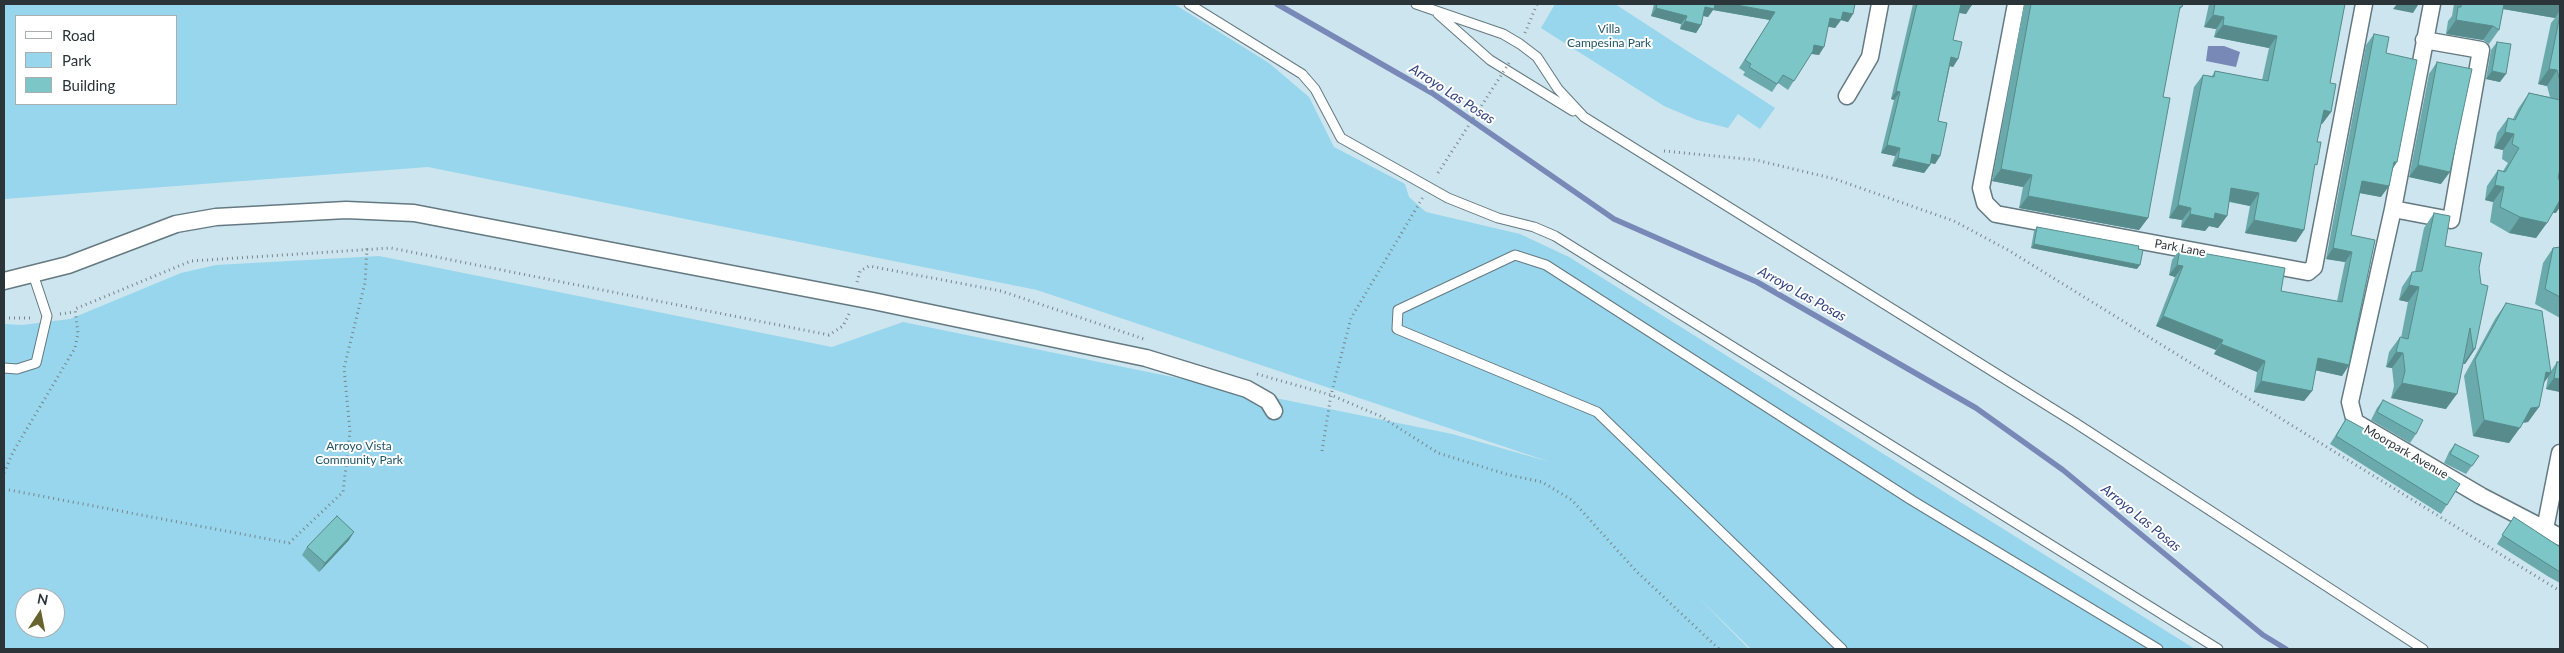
<!DOCTYPE html>
<html>
<head>
<meta charset="utf-8">
<style>
  body { margin:0 }
  #map { position:relative; width:2564px; height:653px; overflow:hidden; background:#cde5ee; font-family:Lato,sans-serif }
  canvas { display:block }
  .frame { position:absolute; inset:0; border:5px solid #2b3438; pointer-events:none }
  .legend { position:absolute; left:15px; top:15px; width:162px; height:90px; box-sizing:border-box; background:#fff; border:1px solid #aaaeaf; margin:0; padding:6px 9px; list-style:none; font-size:15px; color:#2b3438 }
  .legend li { display:flex; align-items:center; gap:10px; height:25px }
  .legend b { width:25px; border:1px solid #aaaeaf }
  .north { position:absolute; left:15px; top:588px; width:50px; height:50px; box-sizing:border-box; background:#fff; border:1px solid #aaaeaf; border-radius:50%; rotate:11deg; font-size:14px; font-weight:700; line-height:20px; text-align:center; color:#2b3438 }
  .north::after { content:''; display:block; margin:auto; width:18px; height:22px; background:#67622e; clip-path:polygon(50% 0,100% 100%,50% 72%,0 100%) }
</style>
</head>
<body>
<div id="map">
<canvas width="2564" height="653"></canvas>
<div class="frame"></div>
<ul class="legend">
<li><b style="height:6px;background:#fff"></b>Road</li>
<li><b style="height:14px;background:#97d6ec"></b>Park</li>
<li><b style="height:14px;background:#7cc6c8"></b>Building</li>
</ul>
<div class="north">N</div>
</div>
<script>
const context = document.querySelector('canvas').getContext('2d');
context.lineJoin = 'round';
function paint(path, color) {
  context.fillStyle = color;
  context.fill(path, 'evenodd');
}
function poly(rows) {
  const path = new Path2D();
  for (const r of rows) {
    path.moveTo(r[0], r[1]);
    for (let i = 2; i < r.length; i += 2) path.lineTo(r[i], r[i + 1]);
  }
  return path;
}
function strokePath(path, color, width, dash) {
  context.strokeStyle = color;
  context.lineWidth = width;
  context.lineCap = dash ? 'butt' : 'round';
  context.setLineDash(dash || []);
  context.stroke(path);
}
function drawText(font, color, halo, rows, align = 'center') {
  context.font = font + ' Lato,sans-serif';
  context.lineWidth = 4;
  context.setLineDash([]);
  context.textBaseline = 'middle';
  context.strokeStyle = halo;
  context.fillStyle = color;
  for (const [text, x, y, turn = 0] of rows) {
    context.save();
    context.translate(x, y);
    context.rotate((+turn || 0) * Math.PI / 180);
    context.textAlign = isNaN(turn) ? turn : align;
    if (halo) context.strokeText(text, 0, 0);
    context.fillText(text, 0, 0);
    context.restore();
  }
}
paint(poly([
  [4,4,1174,4,1269,63,1309,97,1334,147,1405,184,1409,197,1426,212,1520,234,1569,257,2195,649,1751,649,1698,597,1749,649,4,649,4,324,22,325,70,319,181,273,216,265,379,256,832,347,903,322,1452,434,1550,462,1037,290,428,167,4,199],
  [16,16,176,16,176,104,16,104],
  [25,598,55,598,55,628,25,628],
  [1555,4,1615,4,1775,108,1760,129,1738,114,1728,128,1697,120,1664,106,1541,28]
]), '#97d6ec');
paint(poly([
  [2208,46,2224,46,2240,52,2236,67,2206,61]
]), '#7888b7');
strokePath(poly([
  [1277,4,1432,93,1614,219,1757,282,1976,408,2063,470,2263,635,2286,649]
]), '#7888b7', 5.5);
const lane = poly([
  [1189,4,1302,74,1315,89,1341,138,1448,198,1498,218,1534,227,1555,236,2218,649],
  [1416,4,1503,34,1520,44,1537,57,1558,89,1584,117,2074,422,2423,649],
  [1438,14,1490,60,1573,111],
  [4,368,17,369,36,363,47,316,33,274],
  [1842,649,1597,412,1397,329,1398,310,1515,255,1546,265,1913,501,2158,649]
]);
const street = poly([
  [2016,4,1981,188,1985,203,1996,214,2308,272,2314,267,2364,4],
  [2432,4,2393,209,2350,402,2355,422,2481,496,2560,537],
  [1847,96,1870,57,1880,4],
  [2393,209,2451,220,2481,50,2424,40],
  [4,281,68,265,176,224,216,217,346,210,414,213,873,301,1146,358,1247,389,1268,401,1274,411],
  [2545,529,2560,453]
]);
strokePath(lane, '#647981', 11);
strokePath(street, '#647981', 19);
strokePath(poly([
  [1525,33,1537,4],
  [1664,151,1756,160,1835,179,1954,221,2008,250,2560,591],
  [857,282,860,271,869,266,1001,291,1144,339],
  [60,314,74,312],
  [4,318,34,318],
  [1257,374,1331,395,1380,416,1438,453,1509,475,1542,482,1572,500,1636,571,1719,649],
  [1322,451,1331,395,1351,318,1423,197],
  [4,473,13,452,75,348,78,333,75,309,191,261,391,248,829,335,843,326,850,312],
  [4,489,289,543,343,492,350,432,344,368,365,283,367,248]
]), '#76868c', 3, [1, 4]);
strokePath(lane, '#fff', 9);
strokePath(street, '#fff', 16);
strokePath(poly([
  [1438,173,1511,60]
]), '#76868c', 3, [1, 4]);
paint(poly([
  [1654,4,1855,4,1853,14,1848,22,1841,20,1835,28,1828,26,1819,55,1811,54,1788,90,1778,83,1772,92,1743,75,1745,72,1739,68,1770,20,1713,10,1708,17,1703,16,1701,25,1696,33,1680,29,1681,24,1651,16],
  [1913,4,1972,4,1971,6,1966,14,1959,13,1953,40,1958,59,1953,67,1950,66,1938,121,1940,156,1935,164,1930,163,1930,165,1924,173,1892,166,1895,156,1881,153,1894,100,1891,99],
  [2024,4,2183,4,2178,13,2163,97,2148,218,2139,230,2019,208,2023,187,1992,181],
  [2209,4,2345,4,2330,83,2331,112,2322,124,2321,124,2317,142,2304,230,2296,242,2245,233,2250,206,2229,202,2227,216,2218,228,2209,226,2205,231,2181,227,2182,220,2169,218,2194,87,2203,75,2212,76,2215,71,2262,80,2269,48,2214,37,2216,29,2204,27],
  [2454,4,2560,4,2560,169,2558,179,2556,213,2553,213,2536,238,2509,233,2490,222,2493,202,2485,200,2487,186,2498,170,2503,171,2508,163,2502,159,2503,150,2494,148,2497,133,2508,118,2513,119,2518,109,2529,93,2550,97,2547,86,2538,84,2551,23,2555,18,2503,9,2499,30,2489,44,2483,40,2446,34,2448,21,2452,16],
  [2374,34,2386,53,2381,197,2360,193,2351,235,2375,240,2349,365,2342,376,2315,370,2312,391,2304,401,2254,392,2257,372,2214,354,2216,350,2156,326,2175,277,2169,275,2172,260,2180,249,2281,291,2337,301,2345,262,2326,259,2366,45],
  [2497,42,2500,82,2486,79,2491,50],
  [2437,62,2441,184,2409,177,2429,74],
  [2434,213,2445,246,2479,268,2475,349,2465,364,2463,364,2446,409,2391,398,2394,386,2392,368,2386,367,2389,352,2400,337,2401,338,2408,302,2399,300,2402,287,2412,272,2415,272,2424,228],
  [2037,227,2137,269,2031,248,2034,231],
  [2560,247,2560,325,2559,324,2560,318,2535,304,2543,263,2553,248],
  [2506,303,2551,371,2557,362,2560,392,2546,389,2548,377,2543,384,2539,407,2528,422,2522,423,2509,443,2473,436,2464,376,2495,319],
  [2383,400,2416,434,2410,443,2371,420,2377,408],
  [2346,419,2405,455,2438,477,2441,472,2460,484,2441,514,2330,444],
  [2455,444,2479,456,2466,474,2444,463,2449,452],
  [2514,517,2560,547,2560,583,2549,577,2497,544],
  [349,540,319,572,302,555,307,547]
]), '#6baaac');
paint(poly([
  [1714,4,1731,4,1775,12,1770,20,1713,10,1708,17,1700,15,1705,7],
  [1961,4,1971,6,1966,14,1955,12],
  [2397,4,2410,4,2418,5,2413,13,2393,9],
  [2503,4,2560,4,2560,10,2555,18,2503,9],
  [1656,8,1687,16,1681,24,1651,16],
  [1843,12,1853,14,1848,22,1841,20,1835,28,1824,26,1830,18],
  [2213,15,2224,17,2216,29,2204,27],
  [2456,20,2493,26,2483,40,2446,34],
  [1685,21,1701,25,1696,33,1680,29],
  [2223,25,2277,36,2269,48,2214,37],
  [1814,45,1824,47,1819,55,1808,53],
  [1951,57,1958,59,1953,67,1946,65],
  [2549,69,2557,70,2547,86,2538,84],
  [2492,71,2506,74,2500,82,2486,79],
  [1896,91,1900,92,1894,100,1891,99],
  [2324,110,2331,112,2322,124,2315,122],
  [2505,132,2514,134,2503,150,2494,148],
  [1887,145,1900,148,1895,156,1881,153],
  [1932,154,1940,156,1935,164,1927,162],
  [1898,158,1930,165,1924,173,1892,166],
  [2394,162,2397,162,2390,173],
  [2418,165,2450,172,2441,184,2409,177],
  [2001,169,2032,175,2023,187,1992,181],
  [2362,181,2389,186,2381,197,2354,192],
  [2495,185,2504,187,2493,202,2485,200],
  [2231,188,2259,193,2250,206,2223,200],
  [2028,196,2148,218,2139,230,2019,208],
  [2560,200,2560,207,2556,213,2551,212],
  [2178,205,2191,208,2182,220,2169,218],
  [2215,213,2227,216,2218,228,2209,226,2205,231,2181,227,2190,214],
  [2520,217,2547,223,2536,238,2509,233],
  [2254,220,2304,230,2296,242,2245,233],
  [2034,244,2140,265,2137,269,2031,248],
  [2333,248,2352,252,2345,262,2326,259],
  [2177,265,2183,266,2175,277,2169,275],
  [2409,285,2419,287,2408,302,2399,300],
  [2163,316,2223,340,2216,350,2156,326],
  [2221,344,2265,361,2257,372,2214,354],
  [2473,349,2475,349,2465,364,2463,364],
  [2396,352,2403,353,2392,368,2386,367],
  [2318,358,2349,365,2342,376,2310,369],
  [2546,372,2551,373,2540,388],
  [2554,378,2560,379,2560,392,2546,389],
  [2261,381,2312,391,2304,401,2254,392],
  [2402,383,2457,394,2446,409,2391,398],
  [2539,407,2528,422,2520,423,2531,408],
  [2484,420,2520,428,2509,443,2473,436],
  [354,532,349,540,319,572,325,563]
]), '#578b8c');
const building = poly([
  [1657,4,1715,4,1714,9,1705,7,1701,25,1685,21,1687,16,1656,8,1657,4],
  [1731,4,1855,4,1853,14,1843,12,1841,20,1830,18,1824,47,1814,45,1813,51,1794,81,1783,75,1777,84,1749,67,1751,64,1745,60,1775,12,1731,4],
  [1917,4,1972,4,1971,6,1961,4,1953,40,1962,42,1958,59,1951,57,1938,121,1947,123,1940,156,1932,154,1930,165,1898,158,1900,148,1887,145,1900,92,1896,91,1917,4],
  [2031,4,2183,4,2182,7,2180,7,2163,97,2170,98,2148,218,2028,196,2032,175,2001,169,2031,4],
  [2215,4,2345,4,2330,83,2336,84,2331,112,2324,110,2317,142,2321,142,2317,165,2315,164,2304,230,2254,220,2259,193,2231,188,2227,216,2215,213,2214,219,2190,214,2191,208,2178,205,2203,75,2214,77,2215,71,2268,81,2277,36,2223,25,2224,17,2213,15,2215,4],
  [2461,4,2504,4,2499,30,2493,26,2456,20,2458,7,2461,7,2461,4],
  [2560,15,2560,81,2557,70,2549,69,2560,15],
  [2374,34,2389,37,2386,53,2417,60,2397,162,2394,162,2389,186,2362,181,2351,235,2375,240,2349,365,2318,358,2312,391,2261,381,2265,361,2221,344,2223,340,2163,316,2183,266,2177,265,2180,249,2285,268,2281,291,2342,302,2352,252,2333,248,2374,34],
  [2497,42,2511,44,2506,74,2492,71,2497,42],
  [2437,62,2472,69,2450,172,2418,165,2437,62],
  [2529,93,2560,100,2560,169,2558,179,2560,180,2560,200,2547,223,2520,217,2500,207,2504,187,2495,185,2498,170,2505,172,2519,148,2512,144,2514,134,2505,132,2508,118,2515,120,2529,93],
  [2434,213,2450,216,2445,246,2482,253,2479,268,2481,284,2488,286,2475,349,2473,349,2470,328,2457,394,2402,383,2405,371,2403,353,2396,352,2400,337,2408,339,2419,287,2409,285,2412,272,2422,271,2434,213],
  [2037,227,2139,246,2138,249,2143,250,2140,265,2034,244,2037,227],
  [2560,247,2560,297,2545,289,2553,248,2560,247],
  [2506,303,2542,311,2551,373,2546,372,2539,407,2531,408,2520,428,2484,420,2475,360,2506,303],
  [2557,362,2560,362,2560,379,2554,378,2557,362],
  [2383,400,2423,420,2416,434,2377,412,2383,400],
  [2346,419,2407,452,2405,455,2438,477,2441,472,2460,484,2447,505,2336,436,2346,419],
  [2455,444,2479,456,2472,466,2450,454,2455,444],
  [337,516,354,532,325,563,307,547,337,516],
  [2514,517,2560,547,2560,572,2502,535,2514,517]
]);
paint(building, '#7cc6c8');
strokePath(building, '#578b8c', 1);
drawText('12px', '#215667', '#fff', [
  ["Villa",1609,29],
  ["Campesina Park",1609,43],
  ["Arroyo Vista",359,446],
  ["Community Park",359,460]
]);
drawText('12px', '#2b3438', '#fff', [
  ["Park Lane",2180,248,10],
  ["Moorpark Avenue",2406,452,30]
]);
drawText('italic 14px', '#324380', '#fff', [
  ["Arroyo Las Posas",1452,94,33],
  ["Arroyo Las Posas",1802,294,29],
  ["Arroyo Las Posas",2141,518,39]
]);
</script>
</body>
</html>
